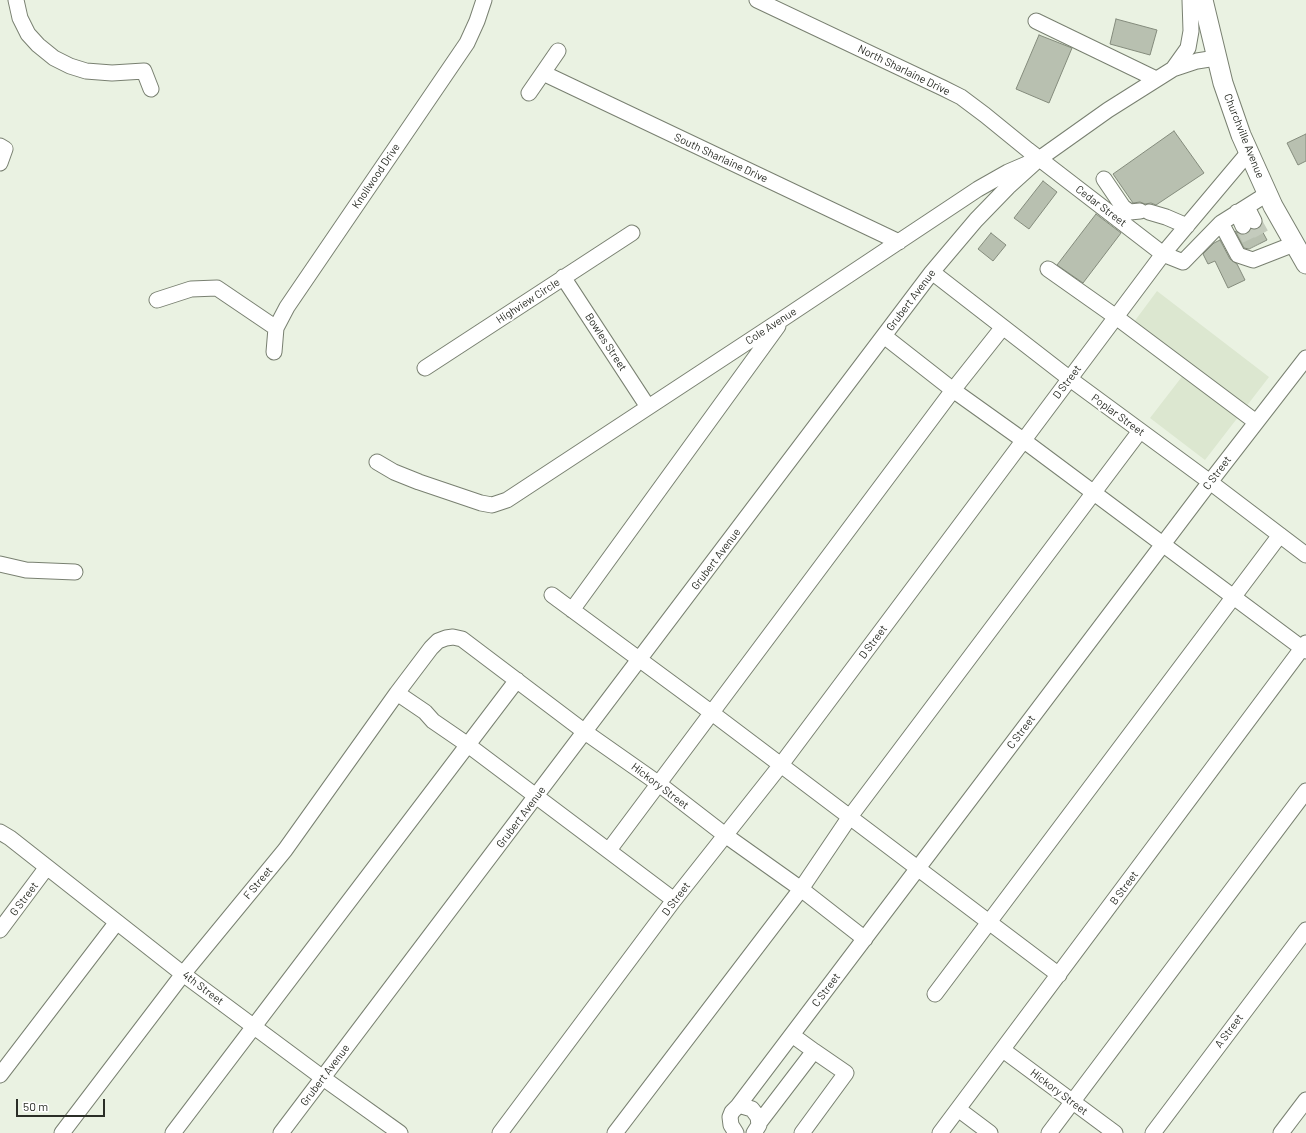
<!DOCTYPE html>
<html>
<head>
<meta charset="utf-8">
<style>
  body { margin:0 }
  #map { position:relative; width:1306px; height:1133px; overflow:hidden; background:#eaf2e2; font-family:Barlow,sans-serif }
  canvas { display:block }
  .scale { position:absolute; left:16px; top:1099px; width:89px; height:18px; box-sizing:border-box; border:2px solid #2b2e27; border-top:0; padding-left:5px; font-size:12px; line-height:14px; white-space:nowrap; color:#2b2e27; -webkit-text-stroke:3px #fff; paint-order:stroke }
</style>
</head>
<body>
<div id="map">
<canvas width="1306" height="1133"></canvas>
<div class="scale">50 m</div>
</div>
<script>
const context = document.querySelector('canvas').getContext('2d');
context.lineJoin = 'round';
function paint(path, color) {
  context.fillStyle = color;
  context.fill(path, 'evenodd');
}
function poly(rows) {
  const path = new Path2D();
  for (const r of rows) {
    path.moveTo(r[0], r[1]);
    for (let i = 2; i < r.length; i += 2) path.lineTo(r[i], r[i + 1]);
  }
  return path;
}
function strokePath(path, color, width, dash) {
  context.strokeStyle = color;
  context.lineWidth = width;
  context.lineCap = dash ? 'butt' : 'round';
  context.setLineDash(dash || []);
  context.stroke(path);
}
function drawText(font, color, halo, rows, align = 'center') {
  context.font = font + ' Barlow,sans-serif';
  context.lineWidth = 4;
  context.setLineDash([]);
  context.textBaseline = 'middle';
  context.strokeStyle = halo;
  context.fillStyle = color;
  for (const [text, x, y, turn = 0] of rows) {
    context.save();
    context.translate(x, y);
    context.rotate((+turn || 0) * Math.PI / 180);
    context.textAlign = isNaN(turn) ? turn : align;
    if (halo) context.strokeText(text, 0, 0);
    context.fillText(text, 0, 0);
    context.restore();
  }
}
paint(poly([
  [1157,291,1269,377,1205,460,1150,418,1184,374,1131,326]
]), '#dce7d0');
const building = poly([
  [1116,19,1157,30,1150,55,1110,44,1116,19],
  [1039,35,1072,48,1049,103,1016,89,1039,35],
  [1174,131,1204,173,1156,205,1151,203,1145,204,1140,202,1133,203,1113,174,1174,131],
  [1306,134,1306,161,1298,165,1287,143,1306,134],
  [1043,181,1057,192,1029,229,1014,218,1043,181],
  [1096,214,1121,233,1083,283,1057,265,1096,214],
  [1260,227,1267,240,1249,249,1244,248,1235,231,1242,235,1247,234,1251,229,1258,229,1260,227],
  [991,233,1006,245,993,261,978,249,991,233],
  [1220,240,1230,259,1237,264,1245,280,1228,288,1215,261,1208,264,1203,254,1214,243,1220,240]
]);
paint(building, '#b8c0b0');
strokePath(building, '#848b7c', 1);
strokePath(poly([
  [1254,221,1265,241],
  [1243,226,1253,247]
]), '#c4cbbd', 15, [15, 8]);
const minor = poly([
  [16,0,20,18,28,34,38,45,54,58,70,66,86,71,112,73,144,71,151,89],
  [757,0,943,88,961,97,985,115,1028,150,1163,254,1183,262,1221,223],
  [1036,21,1156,79],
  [1173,69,1188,48,1191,31,1190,0],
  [543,73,899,242],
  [529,93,558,51],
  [0,146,5,149,0,163],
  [1104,179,1123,207,1130,212,1140,211],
  [1267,194,1221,223,1238,255,1253,260,1294,244],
  [1247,207,1254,221],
  [1149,212,1166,217,1187,226],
  [1237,212,1243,226],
  [1048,269,1116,317,1256,422],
  [932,272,1070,379,1210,482,1306,555],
  [563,277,648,407],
  [157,300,191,289,217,288,276,328],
  [884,336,953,390,1023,440,1306,651],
  [274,352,276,328,287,307,467,43,477,21,484,0],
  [425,368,632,233],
  [377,462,394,472,419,482,481,503,492,505,507,500,784,318,978,189,1008,172,1029,163],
  [0,564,26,570,75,572],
  [552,595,712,713,1059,975],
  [572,610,778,326],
  [397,693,425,712,433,721,468,745,674,900],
  [0,832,10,838,183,974,323,1078,400,1133],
  [609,850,953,390,1003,327],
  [0,930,47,867],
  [935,994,1280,535],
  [792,1035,814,1051],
  [1003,1050,1115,1133],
  [0,1075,117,922],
  [738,1106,1210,482,1306,358],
  [958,1109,990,1133],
  [759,1123,814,1051,846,1073,802,1133],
  [62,1133,183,974,285,850,397,693,431,648,438,641,446,638,453,637,462,639,585,732,659,784,725,835,801,889,865,939],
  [173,1133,517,680],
  [281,1133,932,272,976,220,1008,187,1039,159,1108,110,1173,69,1197,61,1216,58],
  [500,1133,674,900,780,766,1163,254,1248,153],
  [615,1133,801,889,849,818,1140,431],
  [736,1133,731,1125,730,1117,732,1112,738,1106,742,1106,752,1109,758,1117,759,1125,754,1133],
  [940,1133,1306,643],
  [1049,1133,1306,791],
  [1153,1133,1306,930],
  [1281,1133,1306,1100]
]);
const major = poly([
  [1203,0,1223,83,1241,135,1273,206,1306,264]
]);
strokePath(minor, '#798071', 17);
strokePath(major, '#798071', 21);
strokePath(minor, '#fff', 15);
strokePath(major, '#fff', 19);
drawText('11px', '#2b2e27', '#fff', [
  ["North Sharlaine Drive",904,70,26],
  ["Churchville Avenue",1244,136,68],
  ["South Sharlaine Drive",721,158,25],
  ["Knollwood Drive",376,176,-56],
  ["Cedar Street",1101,206,37],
  ["Grubert Avenue",911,300,-53],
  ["Highview Circle",528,301,-33],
  ["Cole Avenue",771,326,-33],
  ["Bowles Street",606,342,57],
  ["D Street",1067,382,-53],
  ["Poplar Street",1118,415,36],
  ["C Street",1217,473,-53],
  ["Grubert Avenue",716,559,-53],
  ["D Street",873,642,-53],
  ["C Street",1021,732,-53],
  ["Hickory Street",660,786,37],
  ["Grubert Avenue",521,817,-53],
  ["F Street",258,883,-50],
  ["B Street",1124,888,-53],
  ["G Street",24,899,-53],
  ["D Street",676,899,-53],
  ["4th Street",203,988,37],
  ["C Street",826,990,-53],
  ["A Street",1229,1031,-53],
  ["Grubert Avenue",325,1075,-53],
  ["Hickory Street",1059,1092,37]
]);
</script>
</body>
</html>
